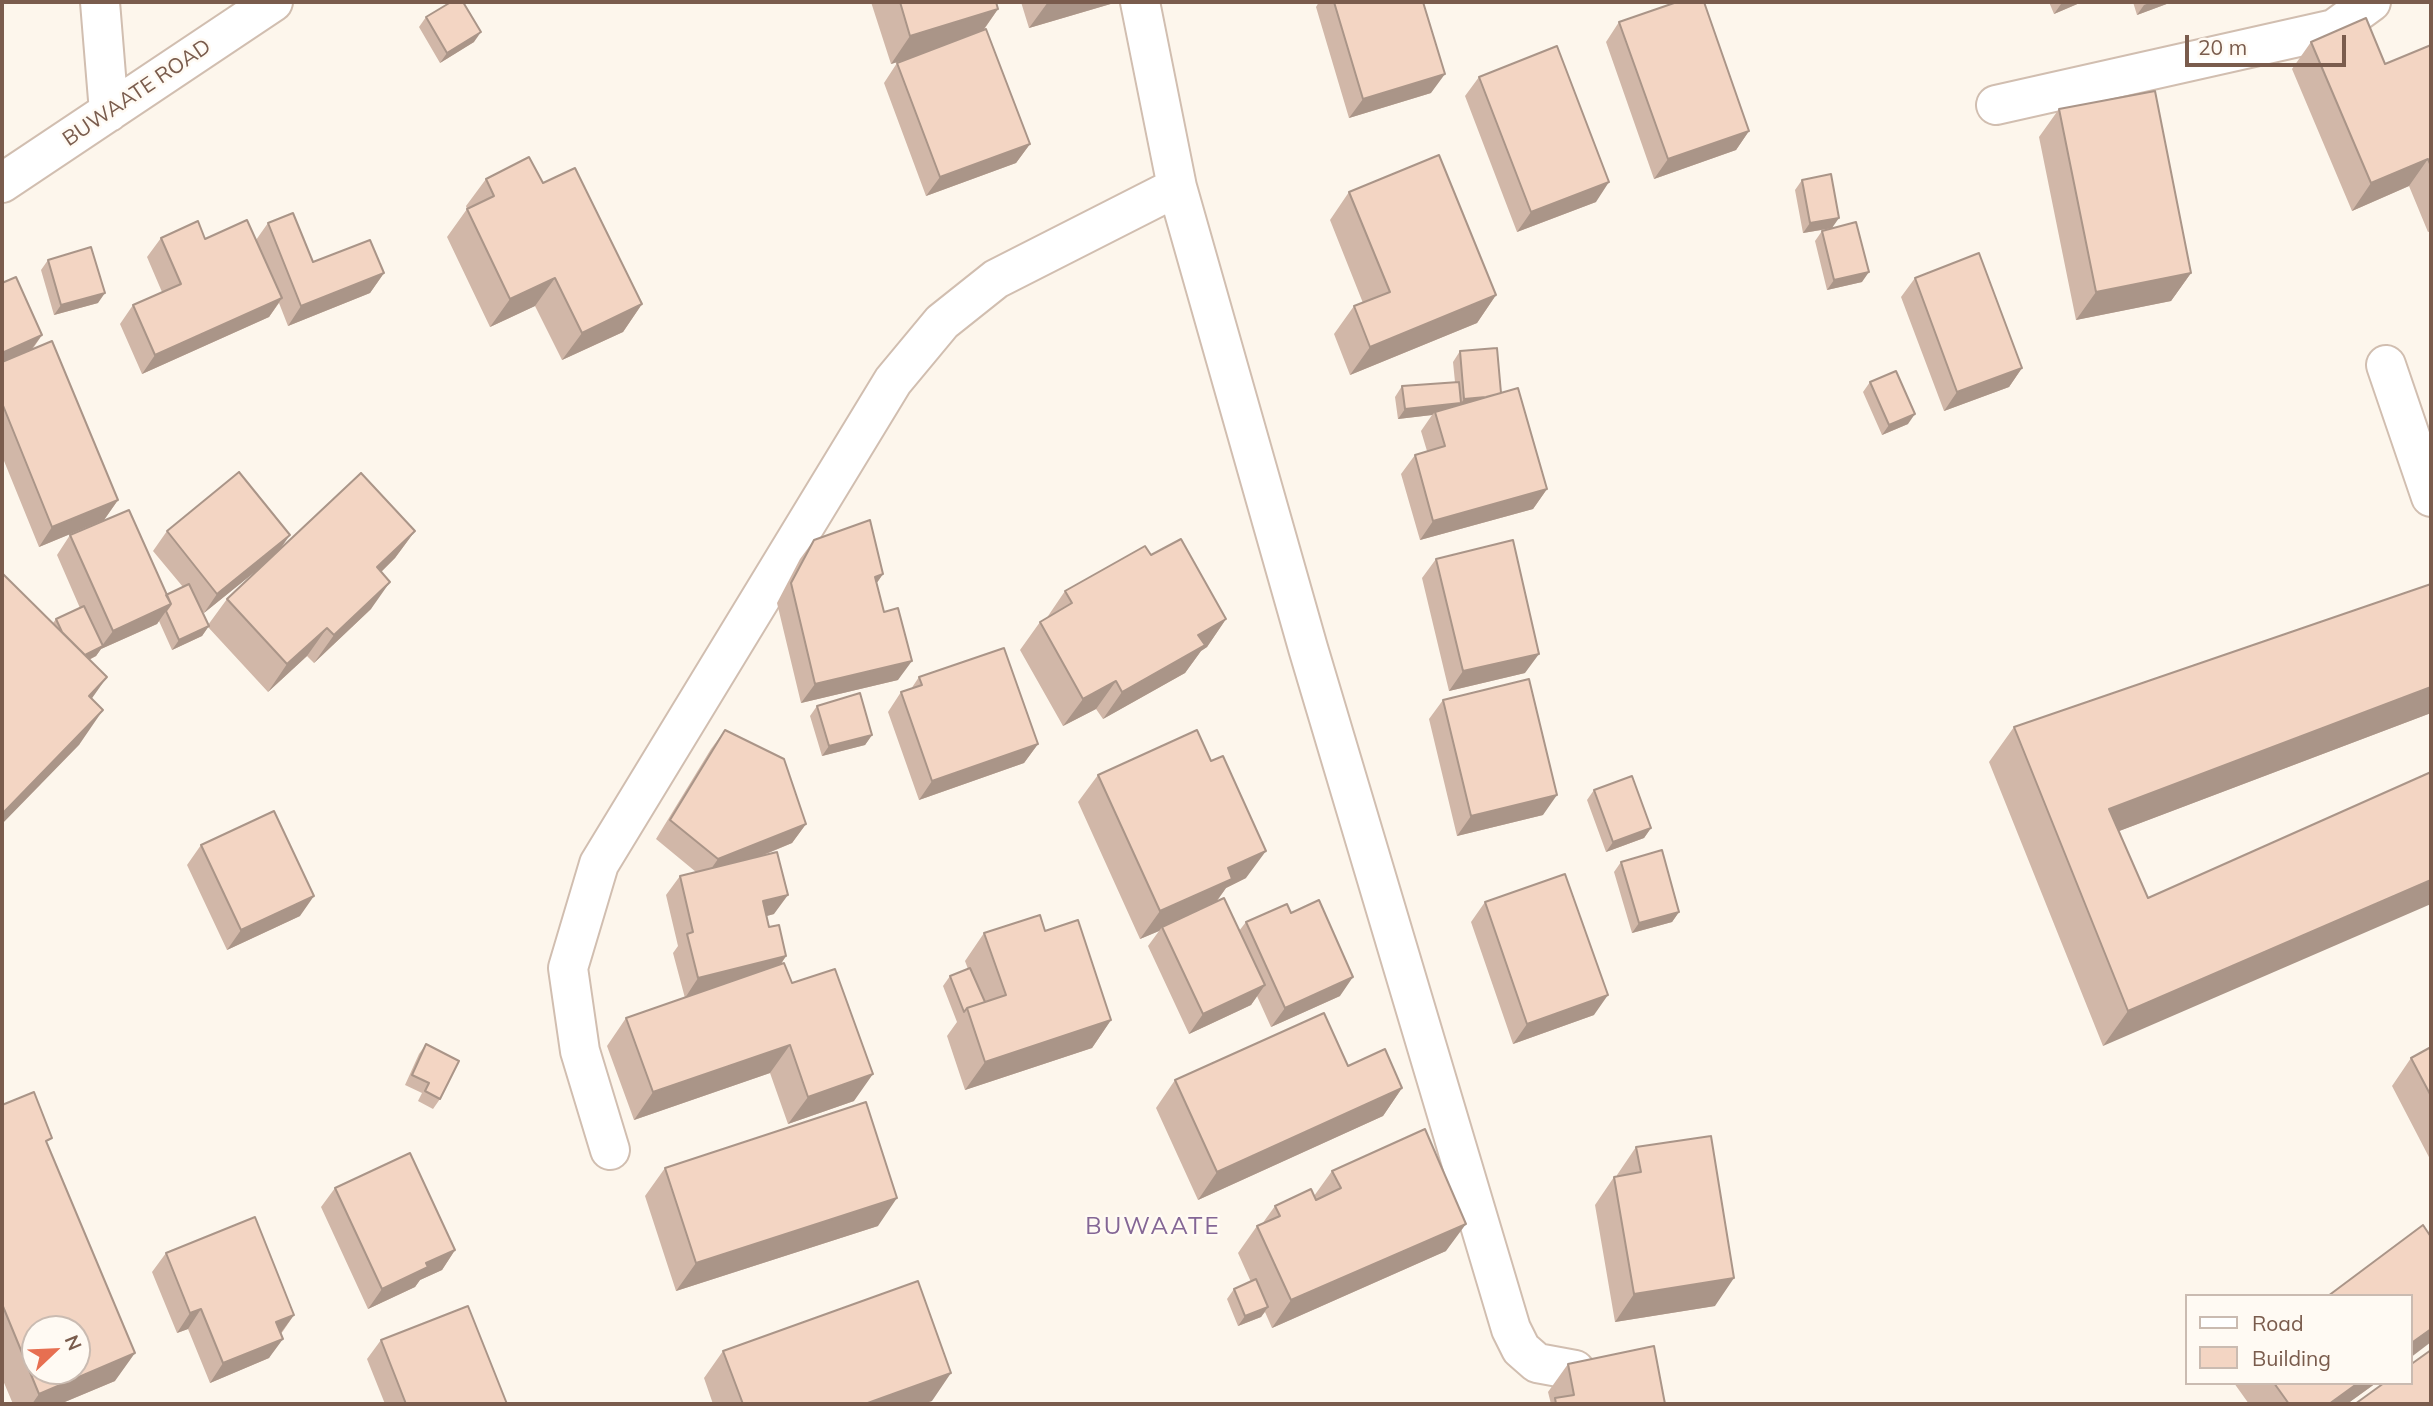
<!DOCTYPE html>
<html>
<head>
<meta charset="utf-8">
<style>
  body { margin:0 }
  #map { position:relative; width:2433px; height:1406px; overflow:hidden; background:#fdf6ec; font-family:Mulish,sans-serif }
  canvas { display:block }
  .frame { position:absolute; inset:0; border:4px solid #7a5c4d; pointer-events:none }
  .legend { position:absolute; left:2185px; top:1294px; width:228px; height:91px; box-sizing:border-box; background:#fffaf3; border:2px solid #cabbb1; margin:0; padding:9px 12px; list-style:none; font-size:21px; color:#7a5c4d }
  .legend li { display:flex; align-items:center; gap:14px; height:35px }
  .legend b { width:35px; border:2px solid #cabbb1 }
  .north { position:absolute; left:21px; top:1315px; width:70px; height:70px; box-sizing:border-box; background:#fffaf3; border:2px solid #cabbb1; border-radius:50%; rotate:67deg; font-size:19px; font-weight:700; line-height:28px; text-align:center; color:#7a5c4d }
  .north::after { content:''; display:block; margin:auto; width:24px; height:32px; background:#e76f51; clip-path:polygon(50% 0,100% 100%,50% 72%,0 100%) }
  .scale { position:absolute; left:2185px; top:35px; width:161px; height:32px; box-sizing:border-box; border:4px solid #7a5c4d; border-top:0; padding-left:9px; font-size:21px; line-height:24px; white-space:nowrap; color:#7a5c4d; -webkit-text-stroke:5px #fffaf3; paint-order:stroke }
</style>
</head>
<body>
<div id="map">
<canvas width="2433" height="1406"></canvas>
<div class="frame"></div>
<ul class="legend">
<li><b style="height:9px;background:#fff"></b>Road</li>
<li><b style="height:19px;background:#f3d5c3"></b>Building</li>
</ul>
<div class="north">N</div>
<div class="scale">20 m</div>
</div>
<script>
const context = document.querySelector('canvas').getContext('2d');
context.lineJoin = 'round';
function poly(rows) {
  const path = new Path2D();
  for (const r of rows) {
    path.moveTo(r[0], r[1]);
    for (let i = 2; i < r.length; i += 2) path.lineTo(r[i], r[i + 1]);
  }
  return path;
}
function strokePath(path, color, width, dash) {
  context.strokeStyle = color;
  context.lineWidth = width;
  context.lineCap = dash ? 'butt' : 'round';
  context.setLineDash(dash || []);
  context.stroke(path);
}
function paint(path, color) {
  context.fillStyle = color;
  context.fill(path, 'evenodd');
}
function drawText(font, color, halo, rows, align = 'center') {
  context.font = font + ' Mulish,sans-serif';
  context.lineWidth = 5;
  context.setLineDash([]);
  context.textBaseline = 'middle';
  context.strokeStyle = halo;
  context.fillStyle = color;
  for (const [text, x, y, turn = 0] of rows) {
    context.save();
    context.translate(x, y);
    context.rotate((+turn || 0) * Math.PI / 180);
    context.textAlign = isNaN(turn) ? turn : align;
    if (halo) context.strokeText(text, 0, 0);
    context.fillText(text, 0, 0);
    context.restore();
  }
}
const minor = poly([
  [100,2,109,112],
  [1140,2,1177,187,1308,648,1511,1329,1521,1349,1537,1363,1575,1370],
  [1996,105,2334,29,2371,2],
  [2,183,273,2],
  [2386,365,2431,497],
  [610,1150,580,1051,568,968,599,864,893,381,942,322,996,279,1177,187]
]);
strokePath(minor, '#d1beb0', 42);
strokePath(minor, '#fff', 38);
paint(poly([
  [871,2,996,2,998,9,983,31,1030,144,1016,163,926,196,884,83,897,63,914,57,891,64],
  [1021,2,1115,2,1114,3,1029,28],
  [1319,2,1423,2,1431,93,1349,118,1316,7],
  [2049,2,2082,2,2054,14],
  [2133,2,2172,2,2137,15],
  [426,17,474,42,440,63,419,27],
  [1619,22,1749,131,1736,150,1654,179,1606,42],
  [2311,42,2385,64,2431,45,2431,231,2428,232,2409,186,2352,211,2292,69],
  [1479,77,1596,202,1517,232,1465,96],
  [2059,109,2191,273,2171,301,2076,320,2039,137],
  [486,179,543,183,642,304,623,332,562,360,535,306,490,327,447,237,467,209,466,206],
  [1802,180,1833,228,1862,282,1827,290,1815,241,1822,231,1828,229,1803,233,1795,190],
  [1349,192,1496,295,1477,323,1350,375,1334,334,1354,306,1363,303,1330,220],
  [268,223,313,262,384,273,370,293,288,326,279,303,269,317,142,374,120,324,133,305,162,292,147,257,161,238,256,240],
  [48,260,98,303,54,315,41,270],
  [1915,278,2022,368,2009,387,1944,411,1901,297],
  [2,283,42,335,32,350,118,500,104,520,39,547,2,456],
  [1460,351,1501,393,1547,489,1533,509,1420,540,1401,474,1415,455,1427,451,1421,431,1432,415,1398,419,1395,397,1402,386,1455,382,1453,362],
  [1870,382,1908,424,1882,435,1863,392],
  [167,531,280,549,415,531,395,558,381,572,371,609,314,663,307,656,268,692,208,627,202,636,172,650,159,621,157,624,101,649,96,656,89,660,92,699,79,745,53,623,56,619,80,608,57,555,70,535,167,595,183,587,153,551],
  [259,568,227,599,208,625,202,611,204,613],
  [814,540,883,574,876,584,898,680,801,703,777,603,800,559],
  [1151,555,1226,619,1207,647,1201,651,1185,673,1103,719,1096,709,1063,726,1020,650,1040,622,1046,619,1065,591],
  [1436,559,1525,673,1449,691,1422,578],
  [2431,584,2431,713,2119,831,2148,898,2431,772,2103,1046,1989,762,2014,727],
  [919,677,1038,744,1024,763,919,800,888,712,901,692,911,689],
  [1443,700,1543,815,1457,836,1429,719],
  [817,706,872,735,865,745,822,756,810,716],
  [725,730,806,824,792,843,764,855,774,914,766,916,769,927,786,956,781,964,854,1101,788,1124,770,1073,634,1120,607,1046,626,1018,685,998,673,953,678,946,666,895,680,876,696,872,656,839,711,749],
  [1098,775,1246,878,1226,888,1217,901,1239,931,1246,922,1291,913,1340,996,1271,1027,1257,996,1251,1005,1189,1034,1148,946,1159,931,1140,939,1078,802],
  [1594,790,1651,828,1644,838,1606,852,1587,800],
  [201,845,300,916,227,950,187,865],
  [1621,862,1679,912,1672,922,1632,933,1614,872],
  [1485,902,1594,1015,1513,1044,1471,922],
  [1045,931,1111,1020,1092,1048,965,1090,947,1036,957,1022,943,986,950,976,968,969,965,961,984,933],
  [426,1044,440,1099,433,1109,418,1101,422,1093,405,1085,419,1054],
  [2431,1047,2431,1161,2392,1086,2411,1058],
  [1348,1066,1402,1088,1383,1116,1198,1200,1156,1108,1175,1080],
  [2,1105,47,1145,115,1381,60,1404,13,1404,2,1378],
  [1636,1147,1715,1306,1615,1322,1595,1205,1614,1177,1617,1176,1617,1175],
  [665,1168,878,1226,676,1291,645,1196],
  [1332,1171,1446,1251,1272,1328,1265,1312,1261,1317,1238,1326,1227,1299,1234,1289,1251,1282,1238,1253,1257,1226,1262,1224,1275,1206,1314,1196],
  [335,1188,455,1250,442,1270,420,1280,415,1287,368,1309,321,1207],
  [166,1253,294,1315,281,1334,269,1358,210,1383,188,1329,177,1333,152,1272],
  [381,1340,507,1404,385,1404,367,1359],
  [723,1351,932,1401,922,1404,713,1404,704,1378],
  [1568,1364,1665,1404,1551,1404,1548,1392],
  [2234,1383,2376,1383,2347,1404,2249,1404]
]), '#d1b7a8');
paint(poly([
  [1048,2,1115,2,1114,3,1029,28],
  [2066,2,2082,2,2054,14,2061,4],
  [2152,2,2172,2,2137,15,2144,5],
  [998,9,979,36,891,64,910,36],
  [481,32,474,42,440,63,447,53],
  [1445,74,1431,93,1349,118,1363,99],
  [1749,131,1736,150,1654,179,1668,159],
  [1030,144,1016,163,926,196,940,177],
  [2428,159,2409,186,2352,211,2371,183],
  [1609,182,1596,202,1517,232,1531,212],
  [1839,218,1832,228,1803,233,1810,223],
  [1869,272,1862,282,1827,290,1834,280],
  [384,273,370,293,288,326,301,306],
  [2191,273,2171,301,2076,320,2096,292],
  [555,278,535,306,490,327,510,299],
  [105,293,98,303,54,315,61,305],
  [1496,295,1477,323,1350,375,1370,347],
  [282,298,269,317,142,374,155,355],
  [642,304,623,332,562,360,582,333],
  [42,335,28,354,2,366,2,353],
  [2022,368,2009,387,1944,411,1957,392],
  [1502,396,1457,409,1464,399],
  [1461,403,1454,414,1435,412,1432,415,1398,419,1405,409],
  [1915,414,1908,424,1882,435,1889,425],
  [1547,489,1533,509,1420,540,1433,521],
  [118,500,104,520,39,547,52,527],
  [415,531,395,558,358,595,377,567],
  [290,535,276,555,204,613,217,594],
  [883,574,869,594,875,577],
  [390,582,371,609,314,663,334,635],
  [171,604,157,624,101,649,96,656,68,670,75,660,101,647,113,631],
  [1226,619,1207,647,1201,651,1185,673,1103,719,1122,692,1198,635],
  [209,626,202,636,172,650,179,640],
  [327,628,307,656,268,692,287,664],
  [1539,654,1525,673,1449,691,1463,671],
  [912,661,898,680,801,703,815,684],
  [107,677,83,711,89,696],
  [1116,681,1096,709,1063,726,1083,699],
  [2431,687,2431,713,2085,844,2109,809],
  [103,710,79,745,2,824,2,814],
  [872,735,865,745,822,756,829,746],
  [1038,744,1024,763,919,800,932,781],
  [1557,795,1543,815,1457,836,1471,816],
  [806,824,792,843,704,879,718,859],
  [1651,828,1644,838,1606,852,1613,842],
  [1266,851,1246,878,1226,888,1213,906,1162,927,1159,931,1140,939,1160,911,1228,868],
  [2431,880,2431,904,2103,1046,2128,1011],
  [788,895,774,914,749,921,763,901],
  [314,896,300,916,227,950,241,930],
  [1679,912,1672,922,1632,933,1639,923],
  [786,956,773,976,685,998,698,978],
  [1353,977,1340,996,1271,1027,1285,1008],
  [1265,985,1251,1005,1189,1034,1203,1014],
  [1608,995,1594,1015,1513,1044,1527,1024],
  [1111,1020,1092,1048,965,1090,985,1062],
  [790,1045,770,1073,634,1120,653,1092],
  [873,1074,854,1101,788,1124,808,1097],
  [1402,1088,1383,1116,1198,1200,1217,1172],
  [897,1198,878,1226,676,1291,696,1263],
  [1466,1224,1446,1251,1272,1328,1291,1300],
  [455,1250,442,1270,420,1280,415,1287,368,1309,382,1289,426,1263],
  [1734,1278,1715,1306,1615,1322,1634,1294],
  [1268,1307,1261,1317,1238,1326,1245,1316],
  [201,1309,188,1329,177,1333,190,1313],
  [294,1315,280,1334,276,1322],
  [2431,1329,2431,1342,2410,1358,2410,1344],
  [283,1339,269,1358,210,1383,223,1363],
  [135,1353,115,1381,60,1404,32,1404,39,1394],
  [951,1373,932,1401,922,1404,865,1404],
  [2358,1383,2376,1383,2347,1404,2329,1404]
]), '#aa9588');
const building = poly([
  [451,2,463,2,481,32,447,53,426,17,451,2],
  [900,2,996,2,998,9,910,36,900,2],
  [1334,2,1423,2,1445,74,1363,99,1334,2],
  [1677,2,1704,2,1749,131,1668,159,1619,22,1677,2],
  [2366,18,2385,64,2431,45,2431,166,2428,159,2371,183,2311,42,2366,18],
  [986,29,1030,144,940,177,897,63,986,29],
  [1557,46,1609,182,1531,212,1479,77,1557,46],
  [2155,91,2191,273,2096,292,2059,109,2155,91],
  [1439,155,1496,295,1370,347,1354,306,1390,292,1349,192,1439,155],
  [529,157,543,183,575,168,642,304,582,333,555,278,510,299,467,209,494,196,486,179,529,157],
  [1831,174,1839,218,1810,223,1802,180,1831,174],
  [293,213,313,262,370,240,384,273,301,306,268,223,293,213],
  [247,220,282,298,155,355,133,305,181,284,161,238,198,221,205,239,247,220],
  [1856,222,1869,272,1834,280,1822,231,1856,222],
  [91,247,105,293,61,305,48,260,91,247],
  [1979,253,2022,368,1957,392,1915,278,1979,253],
  [16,277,42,335,2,353,2,283,16,277],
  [52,341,118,500,52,527,2,403,2,362,52,341],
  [1497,348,1501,393,1486,397,1464,399,1460,351,1497,348],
  [1896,371,1915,414,1889,425,1870,382,1896,371],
  [1459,382,1461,403,1405,409,1402,386,1459,382],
  [1518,388,1547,489,1433,521,1415,455,1445,446,1435,412,1518,388],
  [239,472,290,535,217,594,167,531,239,472],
  [361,473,415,531,377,567,390,582,334,635,327,628,287,664,227,599,361,473],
  [129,510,171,604,113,631,70,535,129,510],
  [870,520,883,574,875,577,884,612,898,608,912,661,815,684,791,583,814,540,870,520],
  [1181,539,1226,619,1198,635,1205,645,1122,692,1116,681,1083,699,1040,622,1072,603,1065,591,1145,546,1151,555,1181,539],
  [1513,540,1539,654,1463,671,1436,559,1513,540],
  [2,573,107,677,89,696,103,710,2,814,2,573],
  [189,584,209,626,179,640,166,611,171,604,166,595,189,584],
  [2431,584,2431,687,2109,809,2148,898,2431,772,2431,880,2128,1011,2014,727,2431,584],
  [84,606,103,646,85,655,62,632,56,619,84,606],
  [1004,648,1038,744,932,781,901,692,922,685,919,677,1004,648],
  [1529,679,1557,795,1471,816,1443,700,1529,679],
  [860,693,872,735,829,746,817,706,860,693],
  [725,730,784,759,806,824,718,859,670,820,725,730],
  [1197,730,1211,761,1223,756,1266,851,1228,868,1232,879,1160,911,1098,775,1197,730],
  [1632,776,1651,828,1613,842,1594,790,1632,776],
  [274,811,314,896,241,930,201,845,274,811],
  [1662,850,1679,912,1639,923,1621,862,1662,850],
  [777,852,788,895,763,901,769,927,779,925,786,956,698,978,687,934,693,932,680,876,777,852],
  [1565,874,1608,995,1527,1024,1485,902,1565,874],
  [1224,898,1265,985,1203,1014,1162,927,1224,898],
  [1319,900,1353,977,1285,1008,1246,922,1287,904,1291,913,1319,900],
  [1040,915,1045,931,1078,920,1111,1020,985,1062,967,1008,1006,995,984,933,1040,915],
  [784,963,792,983,835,969,873,1074,808,1097,790,1045,653,1092,626,1018,784,963],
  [970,968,985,1002,967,1008,964,1012,950,976,970,968],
  [1324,1013,1348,1066,1385,1049,1402,1088,1217,1172,1175,1080,1324,1013],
  [426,1044,459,1061,440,1099,425,1091,429,1083,412,1075,426,1044],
  [2431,1047,2431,1096,2411,1058,2431,1047],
  [34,1092,52,1138,46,1141,135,1353,39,1394,2,1304,2,1105,34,1092],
  [35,1329,77,1329,77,1371,35,1371,35,1329],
  [866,1102,897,1198,696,1263,665,1168,866,1102],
  [1425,1129,1466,1224,1291,1300,1257,1226,1280,1216,1275,1206,1311,1189,1316,1200,1341,1188,1332,1171,1425,1129],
  [1711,1136,1734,1278,1634,1294,1614,1177,1641,1172,1636,1147,1711,1136],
  [410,1153,455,1250,426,1263,428,1267,382,1289,335,1188,410,1153],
  [255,1217,294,1315,276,1322,283,1339,223,1363,201,1309,190,1313,166,1253,255,1217],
  [2423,1225,2431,1237,2431,1329,2410,1344,2410,1296,2328,1296,2423,1225],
  [1256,1279,1268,1307,1245,1316,1234,1289,1256,1279],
  [918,1281,951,1373,865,1404,743,1404,723,1351,918,1281],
  [468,1306,507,1404,406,1404,381,1340,468,1306],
  [1654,1346,1665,1404,1556,1404,1555,1398,1574,1395,1568,1364,1654,1346],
  [2431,1350,2431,1404,2355,1404,2384,1383,2410,1383,2410,1365,2431,1350],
  [2274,1383,2358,1383,2329,1404,2289,1404,2274,1383]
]);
paint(building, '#f3d5c3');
strokePath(building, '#aa9588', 2);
drawText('21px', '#7a5c4d', '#fffaf3', [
  ["BUWAATE ROAD",137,93,-34]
]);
context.letterSpacing = '2px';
drawText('24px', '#846695', '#fffaf3', [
  ["BUWAATE",1153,1227]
]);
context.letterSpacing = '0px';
</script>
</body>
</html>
